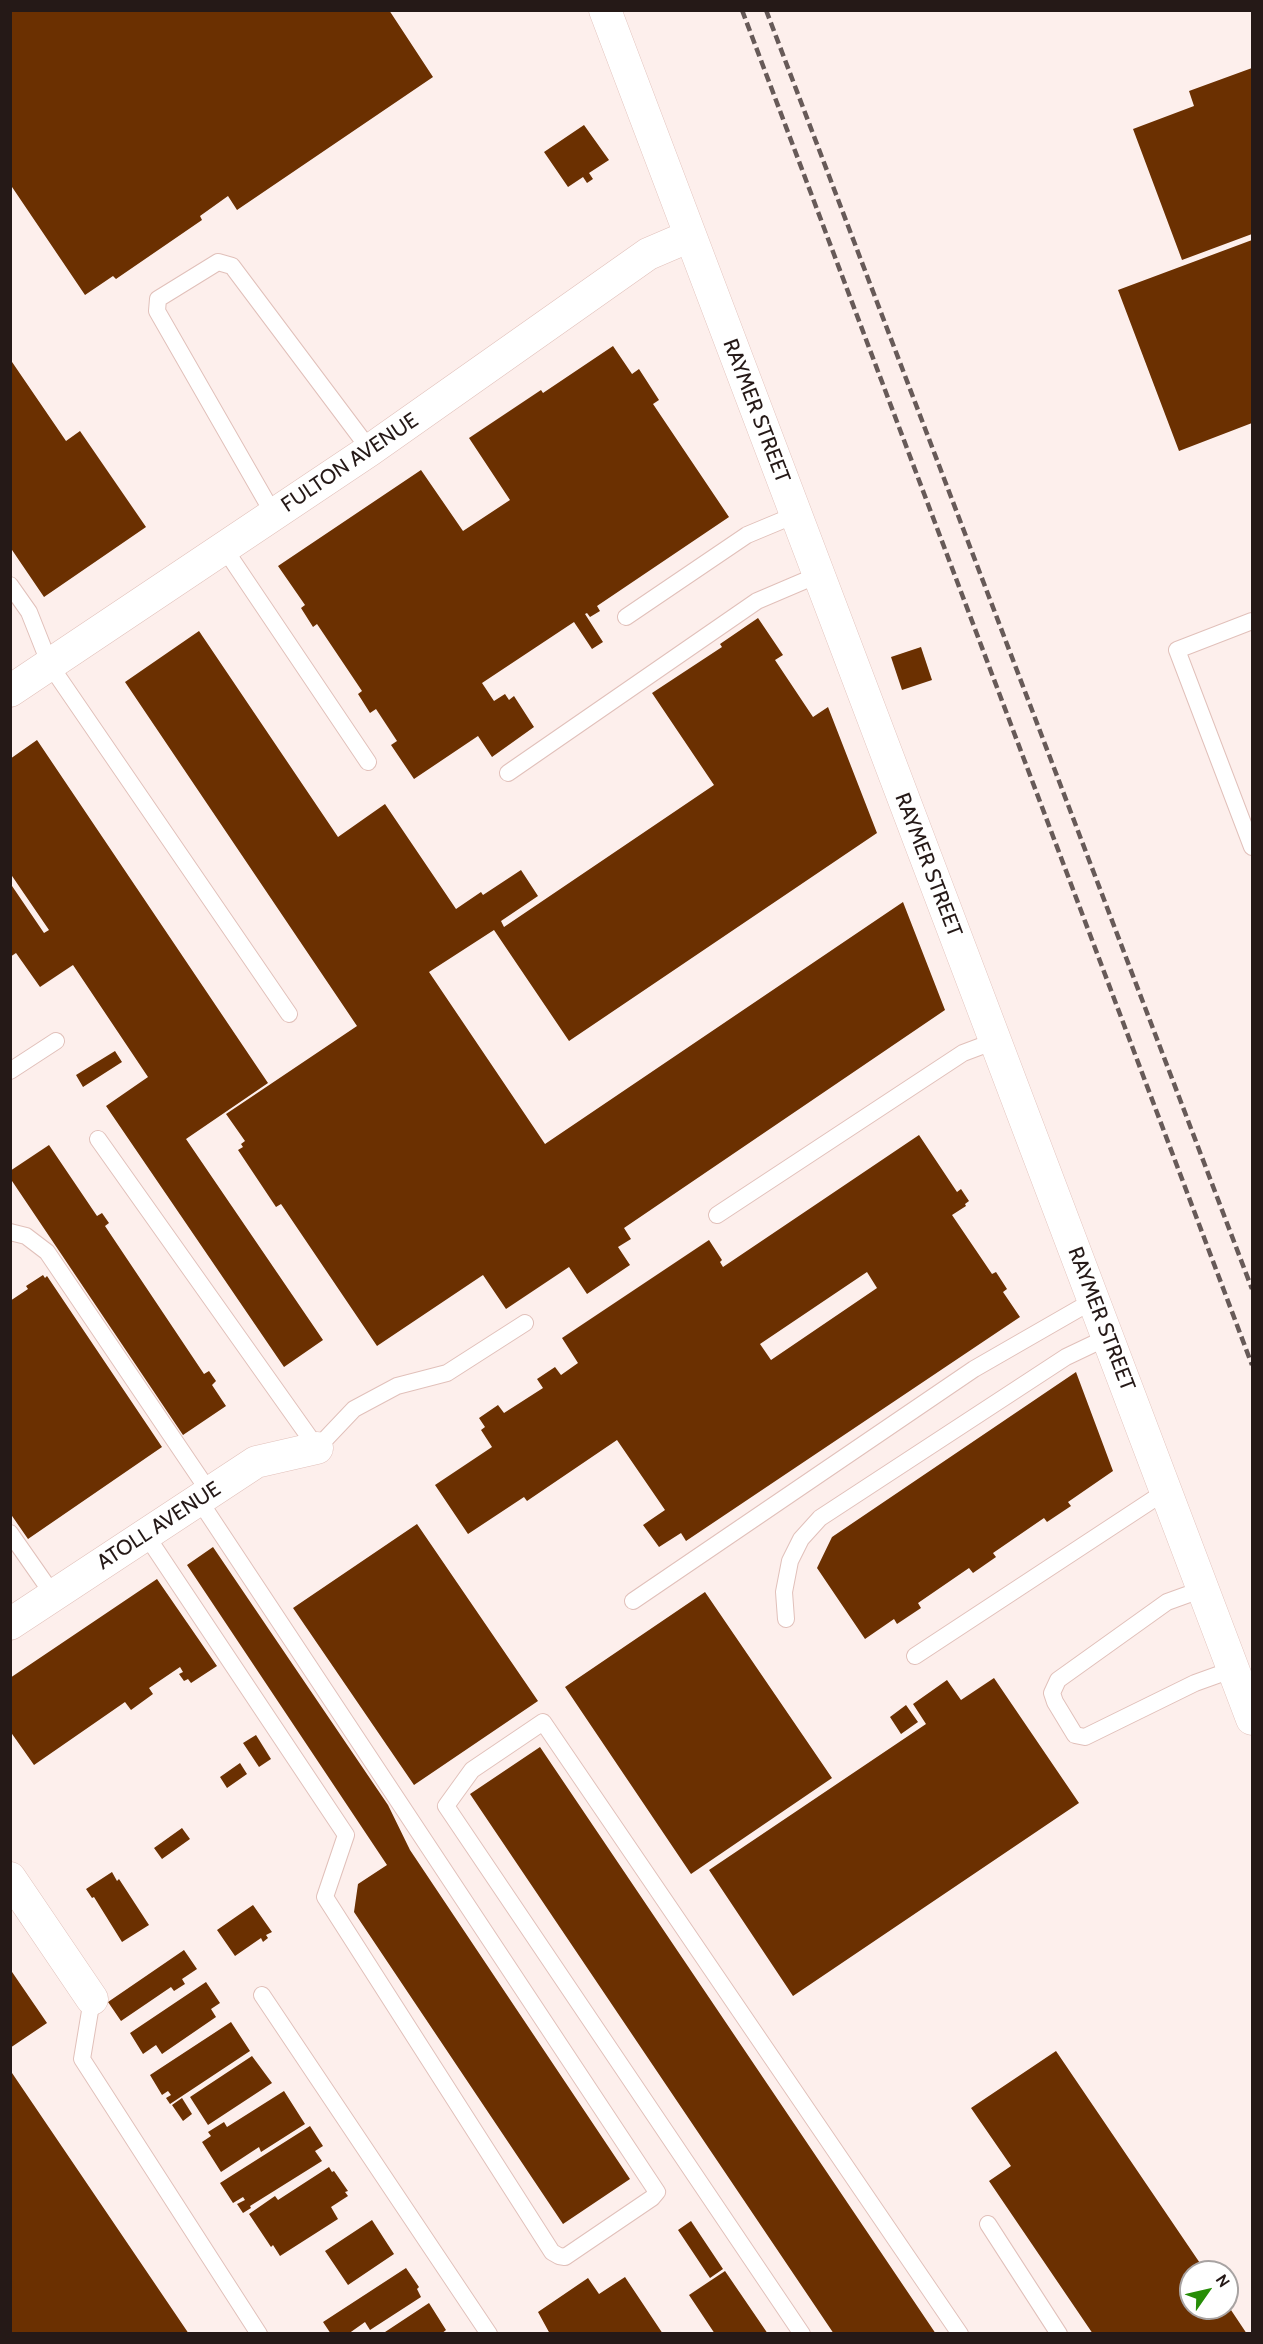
<!DOCTYPE html>
<html>
<head>
<meta charset="utf-8">
<style>
  body { margin:0 }
  #map { position:relative; width:1263px; height:2344px; overflow:hidden; background:#fdefec; font-family:Cabin,sans-serif }
  canvas { display:block }
  .frame { position:absolute; inset:0; border:12px solid #251917; pointer-events:none }
  .north { position:absolute; left:1179px; top:2260px; width:60px; height:60px; box-sizing:border-box; background:#fff; border:2px solid #a8a3a2; border-radius:50%; rotate:56deg; font-size:16px; font-weight:700; line-height:24px; text-align:center; color:#251917 }
  .north::after { content:''; display:block; margin:auto; width:21px; height:27px; background:#278d07; clip-path:polygon(50% 0,100% 100%,50% 72%,0 100%) }
</style>
</head>
<body>
<div id="map">
<canvas width="1263" height="2344"></canvas>
<div class="frame"></div>
<div class="north">N</div>
</div>
<script>
const context = document.querySelector('canvas').getContext('2d');
context.lineJoin = 'round';
function paint(path, color) {
  context.fillStyle = color;
  context.fill(path, 'evenodd');
}
function poly(rows) {
  const path = new Path2D();
  for (const r of rows) {
    path.moveTo(r[0], r[1]);
    for (let i = 2; i < r.length; i += 2) path.lineTo(r[i], r[i + 1]);
  }
  return path;
}
function strokePath(path, color, width, dash) {
  context.strokeStyle = color;
  context.lineWidth = width;
  context.lineCap = dash ? 'butt' : 'round';
  context.setLineDash(dash || []);
  context.stroke(path);
}
function drawText(font, color, halo, rows, align = 'center') {
  context.font = font + ' Cabin,sans-serif';
  context.lineWidth = 6;
  context.setLineDash([]);
  context.textBaseline = 'middle';
  context.strokeStyle = halo;
  context.fillStyle = color;
  for (const [text, x, y, turn = 0] of rows) {
    context.save();
    context.translate(x, y);
    context.rotate((+turn || 0) * Math.PI / 180);
    context.textAlign = isNaN(turn) ? turn : align;
    if (halo) context.strokeText(text, 0, 0);
    context.fillText(text, 0, 0);
    context.restore();
  }
}
paint(poly([
  [10,10,389,10,433,77,237,210,228,196,200,216,202,220,116,279,113,276,85,295,10,184],
  [1252,68,1252,234,1182,260,1133,129,1194,106,1189,91],
  [584,125,609,160,589,173,593,179,587,183,583,177,568,187,544,152],
  [1252,240,1252,423,1179,451,1118,290],
  [613,346,632,374,639,369,659,400,653,404,729,517,597,606,600,611,590,617,587,613,585,614,603,642,592,649,574,622,482,683,494,701,505,694,509,700,514,696,534,727,492,757,478,736,414,779,391,745,397,741,376,709,370,713,358,694,362,691,317,624,313,627,301,608,305,605,278,566,421,470,463,531,510,500,469,438,541,390,543,393],
  [10,359,66,441,80,431,146,527,44,597,10,547],
  [758,618,783,655,775,660,813,717,828,707,877,833,569,1041,494,930,429,972,545,1144,903,902,945,1010,624,1228,631,1239,618,1247,630,1265,587,1294,569,1267,506,1309,483,1275,377,1346,281,1204,276,1207,238,1150,243,1147,241,1144,245,1141,226,1114,357,1026,125,682,199,631,338,837,385,804,456,909,481,892,483,895,521,870,538,896,501,921,504,927,714,785,652,693,722,647,720,644],
  [921,647,932,680,902,690,891,657],
  [37,740,268,1083,186,1139,323,1340,284,1367,106,1106,148,1077,73,965,40,987,16,953,10,957,10,883,44,933,49,930,10,873,10,759],
  [115,1051,122,1062,83,1087,76,1075],
  [919,1135,957,1192,961,1189,969,1201,965,1204,966,1206,952,1215,992,1274,996,1272,1007,1289,1003,1292,1020,1317,686,1541,681,1533,659,1547,643,1525,665,1510,617,1440,527,1501,524,1497,468,1534,435,1485,492,1447,481,1430,485,1427,479,1418,498,1405,504,1413,543,1388,537,1379,555,1367,561,1375,578,1363,562,1338,709,1240,722,1260,720,1262,723,1267],
  [867,1272,877,1288,771,1360,760,1344],
  [49,1145,97,1216,102,1213,109,1223,105,1226,204,1374,209,1371,216,1381,212,1385,226,1406,183,1435,10,1178,10,1171],
  [43,1275,45,1278,47,1276,162,1447,28,1539,10,1513,10,1301,28,1289,26,1286],
  [1076,1372,1113,1471,1068,1502,1071,1506,1047,1522,1044,1518,993,1553,996,1557,973,1573,969,1568,918,1603,921,1608,897,1624,894,1619,865,1639,817,1568,832,1537],
  [417,1524,538,1701,414,1785,293,1608],
  [213,1547,388,1805,410,1850,630,2179,563,2224,354,1912,358,1884,387,1865,187,1565],
  [157,1579,217,1666,191,1683,188,1679,184,1681,179,1674,183,1672,180,1667,149,1688,153,1694,131,1710,125,1702,34,1765,10,1731,10,1678],
  [705,1592,832,1778,691,1874,565,1687],
  [994,1678,1079,1803,793,1996,709,1870,926,1724,913,1704,947,1680,961,1700],
  [906,1705,918,1722,901,1734,890,1717],
  [256,1735,271,1759,259,1767,243,1743],
  [540,1747,936,2334,834,2334,470,1794],
  [240,1763,247,1774,227,1788,220,1777],
  [182,1828,190,1839,162,1859,154,1848],
  [112,1872,117,1881,119,1879,149,1925,122,1942,94,1897,92,1898,86,1889],
  [253,1905,272,1932,266,1935,268,1938,263,1942,261,1938,235,1956,217,1930],
  [184,1950,197,1969,182,1979,185,1984,174,1991,171,1987,121,2021,108,2002],
  [10,1969,47,2023,10,2048],
  [206,1982,220,2003,211,2009,216,2017,162,2054,156,2045,143,2054,130,2033],
  [231,2022,250,2051,170,2104,166,2098,171,2095,168,2091,162,2095,150,2075],
  [1056,2051,1206,2272,1191,2272,1191,2308,1227,2308,1227,2304,1247,2334,1093,2334,989,2181,1011,2166,971,2108],
  [252,2056,272,2083,208,2125,190,2097],
  [10,2070,189,2334,10,2334],
  [284,2091,305,2124,261,2152,259,2147,221,2172,202,2142,211,2136,208,2132,224,2122,227,2127],
  [182,2098,192,2114,183,2121,172,2105],
  [310,2126,323,2146,315,2151,322,2161,250,2206,251,2208,243,2213,237,2204,245,2200,243,2197,233,2203,220,2183],
  [329,2167,332,2172,334,2171,348,2191,345,2192,348,2196,331,2207,338,2219,280,2256,273,2245,271,2247,249,2214,275,2196,278,2200],
  [372,2220,394,2254,348,2285,325,2251],
  [691,2221,723,2269,710,2278,678,2230],
  [406,2268,419,2287,417,2289,421,2297,370,2330,365,2322,348,2334,331,2334,323,2322],
  [725,2271,768,2334,715,2334,689,2295],
  [625,2277,663,2334,550,2334,538,2312,588,2278,599,2294],
  [429,2303,446,2330,441,2334,382,2334]
]), '#6b3001');
const service = poly([
  [274,515,157,311,158,299,218,262,232,266,370,450],
  [224,548,368,762],
  [10,585,29,612,50,665,289,1014],
  [626,617,747,535,795,515],
  [1252,621,1177,650,1252,847],
  [508,773,757,601,818,575],
  [10,1071,56,1041],
  [98,1139,317,1448,354,1409,397,1386,447,1373,525,1323],
  [717,1215,963,1053,995,1041],
  [10,1232,26,1236,47,1252,210,1493],
  [10,1533,54,1596],
  [146,1535,346,1835,325,1897,552,2252,559,2256,565,2257,652,2198,657,2192,199,1500],
  [1203,1589,1167,1602,1058,1680,1052,1693,1055,1702,1075,1735,1085,1737,1195,1683,1234,1669],
  [633,1601,974,1369,1094,1300],
  [786,1619,784,1592,790,1561,801,1539,820,1518,1066,1357,1108,1337],
  [915,1656,1166,1491],
  [262,1995,489,2334],
  [92,1999,82,2059,259,2334],
  [988,2224,1059,2334],
  [802,2334,446,1806,472,1770,543,1722,960,2334]
]);
const minor = poly([
  [605,10,1252,1719],
  [10,691,370,450,648,254,690,236],
  [10,1624,256,1462,317,1448],
  [10,1878,92,1999]
]);
strokePath(service, '#e1c0ba', 18);
strokePath(minor, '#e1c0ba', 33);
strokePath(service, '#fff', 16);
strokePath(minor, '#fff', 32);
strokePath(poly([
  [742,10,1252,1365],
  [766,10,1252,1289]
]), '#675a58', 4.5, [9, 4.5]);
drawText('21px', '#251917', '#fff', [
  ["RAYMER STREET",756,411,69],
  ["FULTON AVENUE",350,463,-34],
  ["RAYMER STREET",928,865,69],
  ["RAYMER STREET",1101,1319,69],
  ["ATOLL AVENUE",159,1526,-33]
]);
</script>
</body>
</html>
